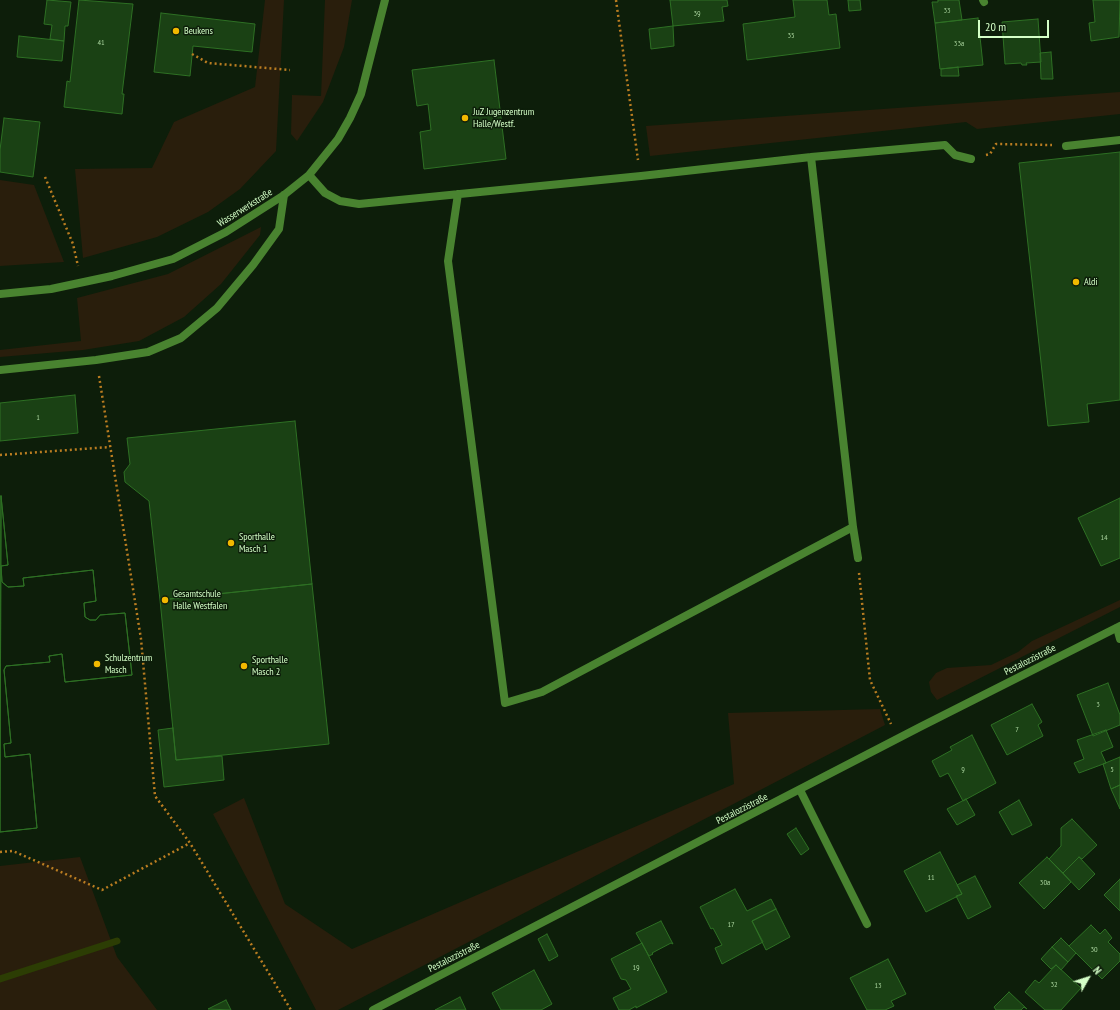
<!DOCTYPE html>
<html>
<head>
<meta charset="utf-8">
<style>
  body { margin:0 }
  #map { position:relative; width:1120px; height:1010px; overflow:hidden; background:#0d1e0a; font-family:"PT Sans Narrow",sans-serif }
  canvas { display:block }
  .north { position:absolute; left:1068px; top:958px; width:40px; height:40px; -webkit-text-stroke:3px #0d1e0a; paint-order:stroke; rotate:51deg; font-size:11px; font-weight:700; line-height:16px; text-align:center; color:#d4ffc7 }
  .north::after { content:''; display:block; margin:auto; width:14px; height:18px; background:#d4ffc7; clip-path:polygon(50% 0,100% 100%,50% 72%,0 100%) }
  .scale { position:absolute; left:978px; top:20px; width:71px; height:18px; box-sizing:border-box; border:2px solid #d4ffc7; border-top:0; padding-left:5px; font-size:12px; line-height:14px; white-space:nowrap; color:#d4ffc7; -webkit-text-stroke:3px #0d1e0a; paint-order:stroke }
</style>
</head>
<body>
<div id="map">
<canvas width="1120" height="1010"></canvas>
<div class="north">N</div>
<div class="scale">20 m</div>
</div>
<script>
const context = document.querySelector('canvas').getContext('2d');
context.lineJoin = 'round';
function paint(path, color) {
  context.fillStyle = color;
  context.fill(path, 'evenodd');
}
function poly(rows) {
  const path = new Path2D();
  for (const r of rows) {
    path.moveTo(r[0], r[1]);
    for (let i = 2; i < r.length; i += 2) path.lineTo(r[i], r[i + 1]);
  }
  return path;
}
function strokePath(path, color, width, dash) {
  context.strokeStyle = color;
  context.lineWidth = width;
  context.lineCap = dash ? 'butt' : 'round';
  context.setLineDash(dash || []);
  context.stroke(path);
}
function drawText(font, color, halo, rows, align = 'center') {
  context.font = font + ' "PT Sans Narrow",sans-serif';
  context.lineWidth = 3;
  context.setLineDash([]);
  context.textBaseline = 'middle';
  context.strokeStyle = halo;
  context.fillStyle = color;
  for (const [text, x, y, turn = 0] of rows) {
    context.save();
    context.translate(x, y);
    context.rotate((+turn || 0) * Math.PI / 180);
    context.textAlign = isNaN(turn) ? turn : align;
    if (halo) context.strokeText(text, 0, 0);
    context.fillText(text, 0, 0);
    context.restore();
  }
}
paint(poly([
  [265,0,284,0,276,151,240,189,208,212,157,237,83,258,75,169,152,168,174,122,255,87],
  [325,0,352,0,344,47,323,102,297,141,291,134,292,95,321,96],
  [1120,92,1120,114,977,129,966,122,650,156,646,126],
  [0,180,34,185,64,262,0,266],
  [261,227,260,235,221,284,184,317,139,341,83,350,0,357,0,350,81,341,77,298,168,274],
  [1120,600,1120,607,937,700,931,692,929,682,936,673,947,668,991,665,1018,652,1032,641],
  [880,709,885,725,338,1010,316,1010,213,814,244,798,285,904,352,949,734,784,728,713],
  [80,857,117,957,157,1010,0,1010,0,866]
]), '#291e0c');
strokePath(poly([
  [0,979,117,941]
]), '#2c3d04', 7);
const building = poly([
  [47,0,71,2,68,26,65,26,64,41,50,39,52,25,44,24,47,0],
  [79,0,133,4,122,94,124,94,122,114,64,107,67,81,70,82,79,0],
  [670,0,727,0,728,6,722,7,724,21,673,26,670,0],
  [793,0,827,0,829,15,836,14,840,48,747,60,743,24,795,17,793,0],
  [848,0,860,0,861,10,849,11,848,0],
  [938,0,959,0,962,20,935,23,932,2,938,2,938,0],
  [1093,0,1120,0,1119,37,1091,41,1089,23,1095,22,1093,0],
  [161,13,255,24,252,52,193,46,190,76,154,72,161,13],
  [978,18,983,65,940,69,935,23,978,18],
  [1038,19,1041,62,1026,63,1027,65,1022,65,1021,63,1005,64,1002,22,1038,19],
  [673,26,674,46,651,49,649,29,673,26],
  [19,36,64,41,62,61,17,57,19,36],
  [1051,52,1053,79,1041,79,1040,53,1051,52],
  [494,60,506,159,424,169,420,132,431,130,428,104,417,106,412,70,494,60],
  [958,67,959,76,941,76,941,69,958,67],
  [4,118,40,122,33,177,0,172,0,150,4,118],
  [1120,152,1120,400,1087,404,1089,422,1048,426,1019,163,1120,152],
  [75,395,78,433,0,441,0,403,75,395],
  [295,421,312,584,160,600,149,501,125,482,124,472,130,464,127,438,295,421],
  [1,496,8,565,1,566,2,582,8,587,24,586,23,578,93,570,96,601,84,603,85,617,90,620,96,620,100,615,125,613,132,675,65,682,62,654,49,656,50,662,6,666,4,670,11,743,4,744,5,757,30,754,37,828,0,832,1,496],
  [1,496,8,565,1,566,2,582,8,587,24,586,23,578,93,570,96,601,84,603,85,617,90,620,96,620,100,615,125,613,132,675,65,682,62,654,49,656,50,662,6,666,4,670,11,743,4,744,5,757,30,754,37,828,0,832,1,496],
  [1120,498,1120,558,1101,566,1078,518,1120,498],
  [312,584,329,744,176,760,160,600,312,584],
  [1108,683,1120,715,1120,725,1093,736,1077,695,1108,683],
  [1032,704,1042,722,1038,725,1043,736,1007,755,991,725,1032,704],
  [173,728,176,760,222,756,224,780,164,787,158,730,173,728],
  [1106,730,1113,747,1101,752,1106,763,1079,773,1074,763,1084,759,1077,740,1106,730],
  [972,735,996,783,963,801,948,773,940,777,932,761,952,750,950,747,972,735],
  [1120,757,1120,785,1111,789,1103,764,1120,757],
  [1120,785,1120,809,1111,789,1120,785],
  [966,799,975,815,957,825,947,809,966,799],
  [1019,800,1032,825,1012,835,999,812,1019,800],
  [1072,819,1097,845,1082,859,1079,857,1063,873,1049,859,1061,846,1061,828,1072,819],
  [796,828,809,849,801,855,787,834,796,828],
  [940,852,962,894,926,912,904,871,940,852],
  [1047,857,1071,882,1044,909,1019,883,1047,857],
  [1079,857,1095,874,1079,890,1063,873,1079,857],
  [975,876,991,907,968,919,956,896,962,894,957,885,975,876],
  [1120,879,1120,911,1104,895,1120,879],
  [735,889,747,911,771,899,776,909,752,921,763,942,722,964,715,948,722,945,713,928,711,929,700,907,735,889],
  [776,909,790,937,766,950,752,921,776,909],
  [661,921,673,944,671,943,652,953,653,954,649,956,636,933,661,921],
  [1091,925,1100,934,1105,929,1112,938,1108,942,1120,954,1120,961,1102,979,1069,946,1091,925],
  [547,934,558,956,549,961,538,939,547,934],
  [1061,938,1076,953,1068,962,1052,947,1061,938],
  [642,943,667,992,636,1008,636,1006,629,1010,619,1010,613,998,631,989,626,980,621,979,611,959,642,943],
  [1052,947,1068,962,1061,970,1056,965,1051,969,1041,959,1052,947],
  [888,959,906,994,891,1001,894,1006,885,1010,867,1010,850,978,888,959],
  [1056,965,1081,988,1061,1010,1045,1010,1025,992,1035,980,1039,983,1056,965],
  [534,970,552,1004,541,1010,501,1010,492,993,534,970],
  [1009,992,1027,1009,1024,1007,1021,1010,996,1010,994,1007,1009,992],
  [460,997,466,1010,435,1010,460,997],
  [226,1000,231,1010,208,1009,226,1000]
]);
paint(building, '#1a4114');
strokePath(building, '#2e7024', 1);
strokePath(poly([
  [616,0,638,160],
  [192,54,208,63,290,70],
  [986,155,990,154,996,144,1052,145],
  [45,177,73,244,78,266],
  [99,376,141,639,155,796,190,843,291,1010],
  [0,455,110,447],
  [859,573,870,680,891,724],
  [0,852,13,851,102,890,190,843]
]), '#ba7d21', 2.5, [2, 3]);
strokePath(poly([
  [983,0,984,2],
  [1066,146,1120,140],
  [0,370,96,360,148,352,181,338,217,308,253,265,279,229,284,195],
  [1117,628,1120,639],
  [800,790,867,924]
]), '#498330', 8);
strokePath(poly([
  [309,175,325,193,340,201,359,204,641,176,811,157,945,145,955,155,971,159],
  [458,194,448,261,505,703,542,692,853,527,811,157],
  [0,294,51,289,112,276,173,259,226,232,284,195,309,175,338,139,350,118,361,94,385,0],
  [853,527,858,558],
  [373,1010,920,727,1120,626]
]), '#498330', 8);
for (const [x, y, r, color] of [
  [176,31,4,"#f2b800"],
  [465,118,4,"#f2b800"],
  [1076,282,4,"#f2b800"],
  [231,543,4,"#f2b800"],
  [165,600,4,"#f2b800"],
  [97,664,4,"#f2b800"],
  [244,666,4,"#f2b800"]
]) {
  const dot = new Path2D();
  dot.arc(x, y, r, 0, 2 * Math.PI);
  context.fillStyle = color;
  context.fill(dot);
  strokePath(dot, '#0d1e0a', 1.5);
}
drawText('8px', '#a6d09a', null, [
  ["33",947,11],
  ["39",697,14],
  ["35",791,36],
  ["41",101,43],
  ["33a",959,44],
  ["1",38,418],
  ["14",1104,538],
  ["3",1098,705],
  ["7",1017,730],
  ["9",963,770],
  ["5",1112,770],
  ["11",931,878],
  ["30a",1045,883],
  ["17",731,925],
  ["30",1094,950],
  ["19",636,968],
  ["32",1054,985],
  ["13",878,986]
]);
drawText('10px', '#d4ffc7', '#0d1e0a', [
  ["Beukens",184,31],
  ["JuZ Jugenzentrum",473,112],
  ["Halle/Westf.",473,124],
  ["Aldi",1084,282],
  ["Sporthalle",239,537],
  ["Masch 1",239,549],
  ["Gesamtschule",173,594],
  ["Halle Westfalen",173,606],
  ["Schulzentrum",105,658],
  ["Masch",105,670],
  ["Sporthalle",252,660],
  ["Masch 2",252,672]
], 'left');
drawText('10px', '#d4ffc7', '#0d1e0a', [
  ["Wasserwerkstraße",245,208,-32],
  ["Pestalozzistraße",1030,660,-27],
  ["Pestalozzistraße",742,809,-27],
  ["Pestalozzistraße",454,957,-27]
]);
</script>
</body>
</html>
